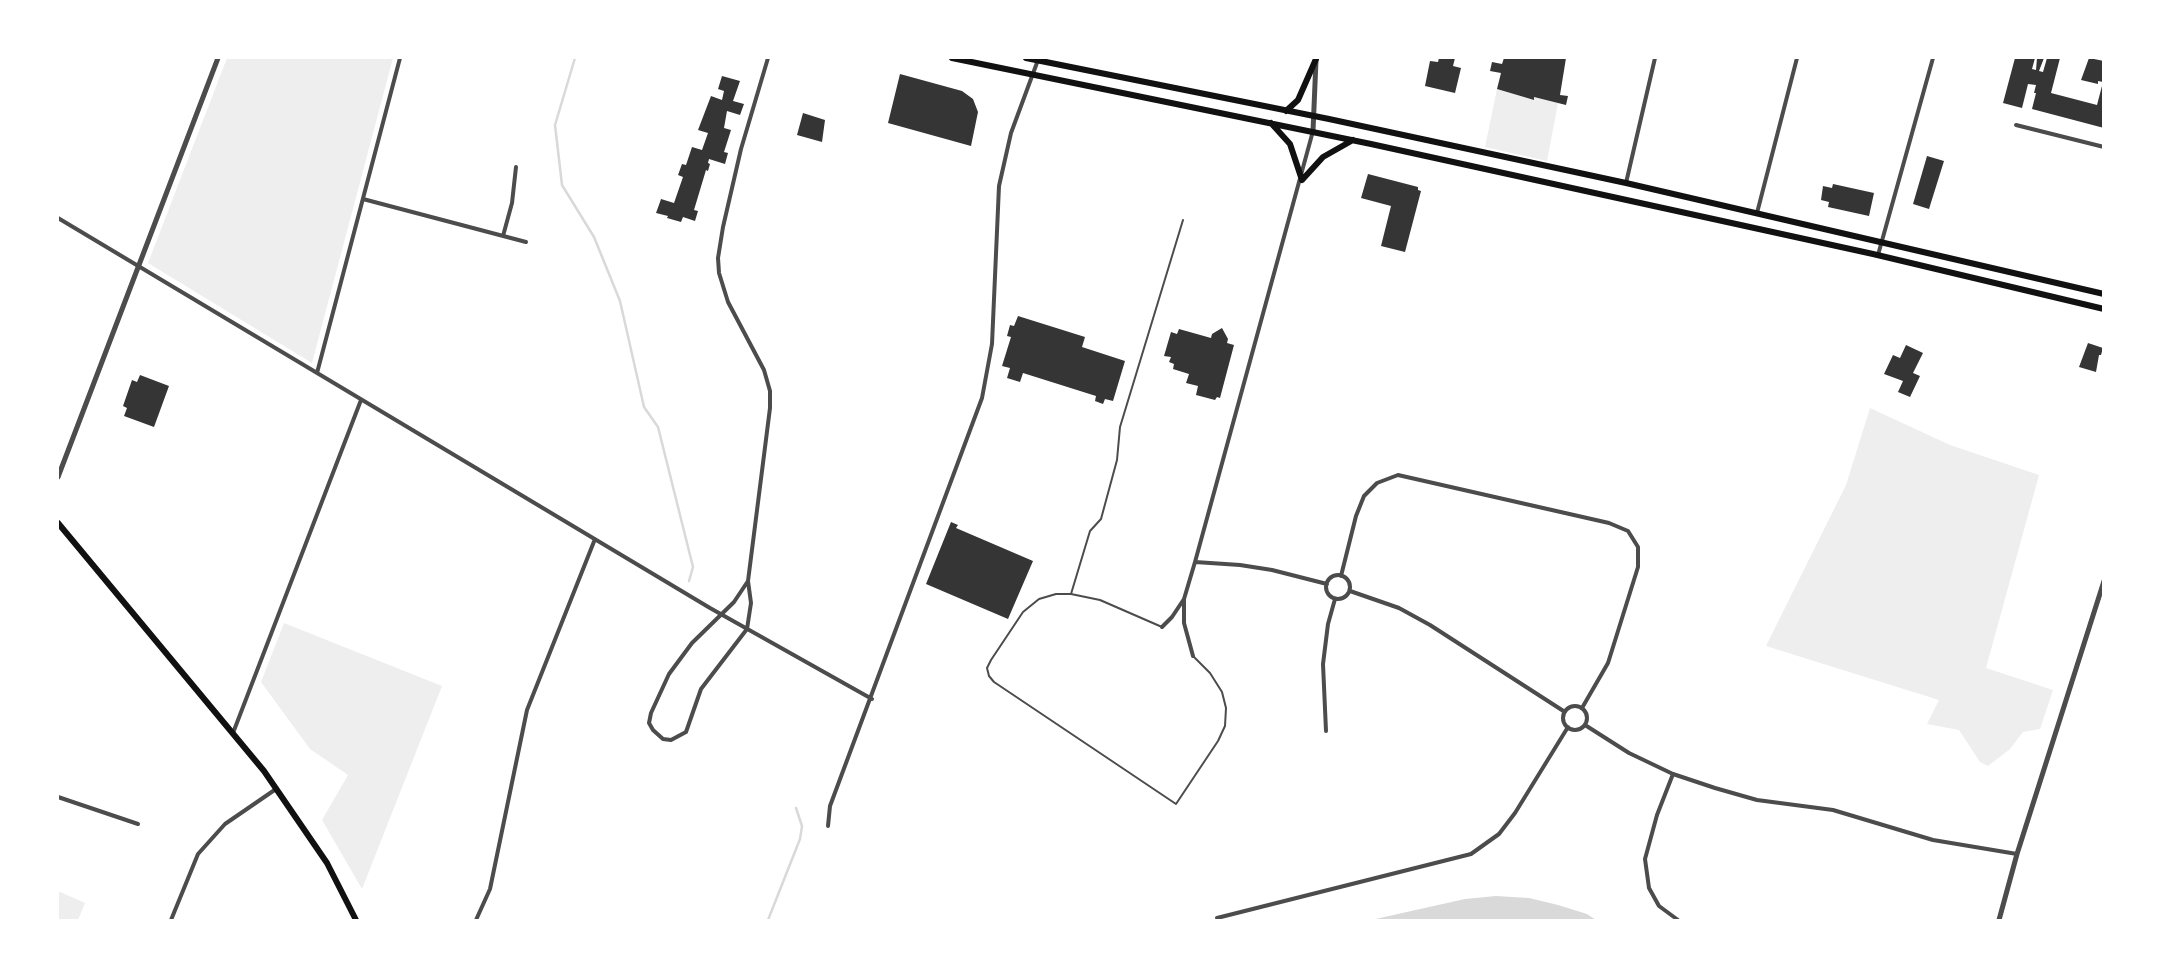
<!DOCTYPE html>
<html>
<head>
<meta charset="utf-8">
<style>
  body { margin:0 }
  #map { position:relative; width:2161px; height:978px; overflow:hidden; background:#fff; font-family:Roboto,sans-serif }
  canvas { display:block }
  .frame { position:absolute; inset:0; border:59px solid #fff; pointer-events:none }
</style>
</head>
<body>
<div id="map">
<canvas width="2161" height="978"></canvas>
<div class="frame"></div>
</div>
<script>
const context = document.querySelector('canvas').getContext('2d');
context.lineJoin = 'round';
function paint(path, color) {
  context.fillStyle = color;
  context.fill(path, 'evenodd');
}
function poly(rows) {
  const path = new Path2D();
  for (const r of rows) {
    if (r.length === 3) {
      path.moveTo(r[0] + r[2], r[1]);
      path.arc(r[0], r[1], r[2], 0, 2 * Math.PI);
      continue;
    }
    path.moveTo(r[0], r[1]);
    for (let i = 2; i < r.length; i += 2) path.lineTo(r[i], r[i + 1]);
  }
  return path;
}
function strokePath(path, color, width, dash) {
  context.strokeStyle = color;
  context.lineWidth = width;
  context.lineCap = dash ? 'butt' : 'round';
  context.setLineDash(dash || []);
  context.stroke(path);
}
paint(poly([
  [227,58,393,58,312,363,148,263],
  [1497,89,1533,100,1534,97,1558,103,1547,161,1485,147],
  [1870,408,1950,445,2039,475,1986,668,2053,690,2040,729,2023,732,2010,749,1988,766,1980,762,1959,730,1927,724,1939,700,1766,646,1846,485],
  [284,623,442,686,362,889,322,820,348,775,310,749,261,682],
  [58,891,85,903,78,920,58,920]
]), '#eee');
paint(poly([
  [1496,896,1529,898,1558,905,1587,914,1596,920,1371,920,1465,899]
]), '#d9d9d9');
strokePath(poly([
  [575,58,555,125,562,185,594,237,620,301,644,407,658,427,693,567,689,581],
  [768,920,800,839,802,826,796,808]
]), '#d9d9d9', 2.5);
paint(poly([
  [1439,58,1455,58,1453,66,1461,68,1455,93,1425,86,1430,61,1438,62],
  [1504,58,1566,58,1560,95,1568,96,1566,105,1534,97,1534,100,1497,89,1501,73,1490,71,1492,62,1502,64],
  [2015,58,2035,58,2032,69,2036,70,2037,58,2044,58,2039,71,2043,72,2047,58,2060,58,2051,93,2097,105,2103,82,2098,81,2098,84,2081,80,2089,58,2104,61,2104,128,2032,109,2036,93,2034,93,2036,85,2028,84,2022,108,2003,103],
  [900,74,962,91,973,99,978,112,971,146,888,123],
  [722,76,740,81,733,101,744,104,740,115,727,111,724,128,731,130,724,152,728,153,725,164,709,159,708,163,710,164,708,171,706,170,694,210,698,211,695,221,683,217,681,222,667,218,668,216,656,213,660,202,661,199,674,203,683,177,678,175,682,164,686,165,692,147,702,150,708,133,698,130,711,96,722,100,724,91,718,89],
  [803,113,825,120,822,142,797,135],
  [1927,156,1944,161,1929,209,1913,204],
  [1368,174,1418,187,1418,190,1421,191,1405,252,1381,246,1391,206,1361,198],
  [1833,184,1874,193,1869,216,1828,207,1829,202,1821,200,1823,186,1832,188],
  [1018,316,1085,337,1082,347,1125,361,1113,401,1105,399,1103,404,1095,401,1096,396,1023,373,1020,382,1007,378,1010,368,1002,366,1011,337,1007,336,1010,325,1014,326],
  [1222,328,1228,339,1227,343,1234,345,1220,398,1217,397,1215,400,1196,395,1198,386,1186,383,1189,374,1173,369,1174,364,1169,362,1171,357,1164,356,1171,332,1177,334,1179,329,1211,338,1212,334],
  [2088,343,2103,348,2101,355,2099,355,2096,372,2079,367],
  [1906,345,1923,353,1913,373,1920,376,1910,397,1898,392,1903,381,1884,374,1893,355,1900,358],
  [140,375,169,386,154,427,124,416,127,408,123,406,132,380,137,382],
  [951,522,958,525,956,528,1033,561,1008,619,926,584]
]), '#353535');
strokePath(poly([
  [1071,594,1090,531,1101,519,1117,460,1120,427,1183,220],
  [1162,627,1100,600,1071,594,1056,594,1039,599,1023,612,991,660,987,668,989,676,994,682,1176,804,1218,741,1225,726,1226,708,1222,692,1210,673,1193,656]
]), '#4c4c4c', 2);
strokePath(poly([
  [2016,125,2104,147],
  [1626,183,1655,58],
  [363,199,526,242],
  [1757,213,1797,58],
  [58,218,710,608,872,699],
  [503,236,512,203,516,167],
  [1878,255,1933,58],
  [317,373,400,58],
  [1195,562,1240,565,1272,570,1327,584],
  [1338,587,12],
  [1341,576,1356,516,1364,496,1377,483,1398,475,1609,523,1628,531,1638,547,1638,567,1608,663,1582,708],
  [748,581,770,408,770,391,764,370,728,302,719,273,718,258,723,227,741,149,768,58],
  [748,581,751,603,747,629,701,689,686,732,671,740,663,739,653,730,649,723,651,713,669,674,692,643,734,602,748,581],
  [1350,591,1399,608,1430,625,1565,712],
  [1184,599,1184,623,1193,656],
  [1162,627,1172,617,1184,599,1195,562,1313,131],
  [1575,718,12],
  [1585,725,1629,753,1673,774,1715,788,1757,800,1833,810,1933,840,2017,854],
  [1326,731,1323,664,1328,624,1335,599],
  [233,733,361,400],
  [1673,774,1657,815,1645,859,1649,888,1659,906,1678,920],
  [58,797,138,824],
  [828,826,830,806,982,398,992,344,999,186,1011,133,1038,60],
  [1217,918,1471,854,1499,834,1515,813,1568,727],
  [171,920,198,854,225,824,276,789],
  [476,920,490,889,527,710,595,539]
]), '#4c4c4c', 4);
strokePath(poly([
  [1313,131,1316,60],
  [58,477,218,58],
  [1999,920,2017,854,2104,581]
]), '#4c4c4c', 5);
strokePath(poly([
  [952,58,1371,144,1873,254,2104,309],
  [1026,58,1329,119,1626,183,2104,294],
  [1286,111,1298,100,1316,59],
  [1271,123,1290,144,1302,180],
  [1302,180,1323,157,1353,140],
  [58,523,264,771,327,863,356,920]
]), '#111', 6);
</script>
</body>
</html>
